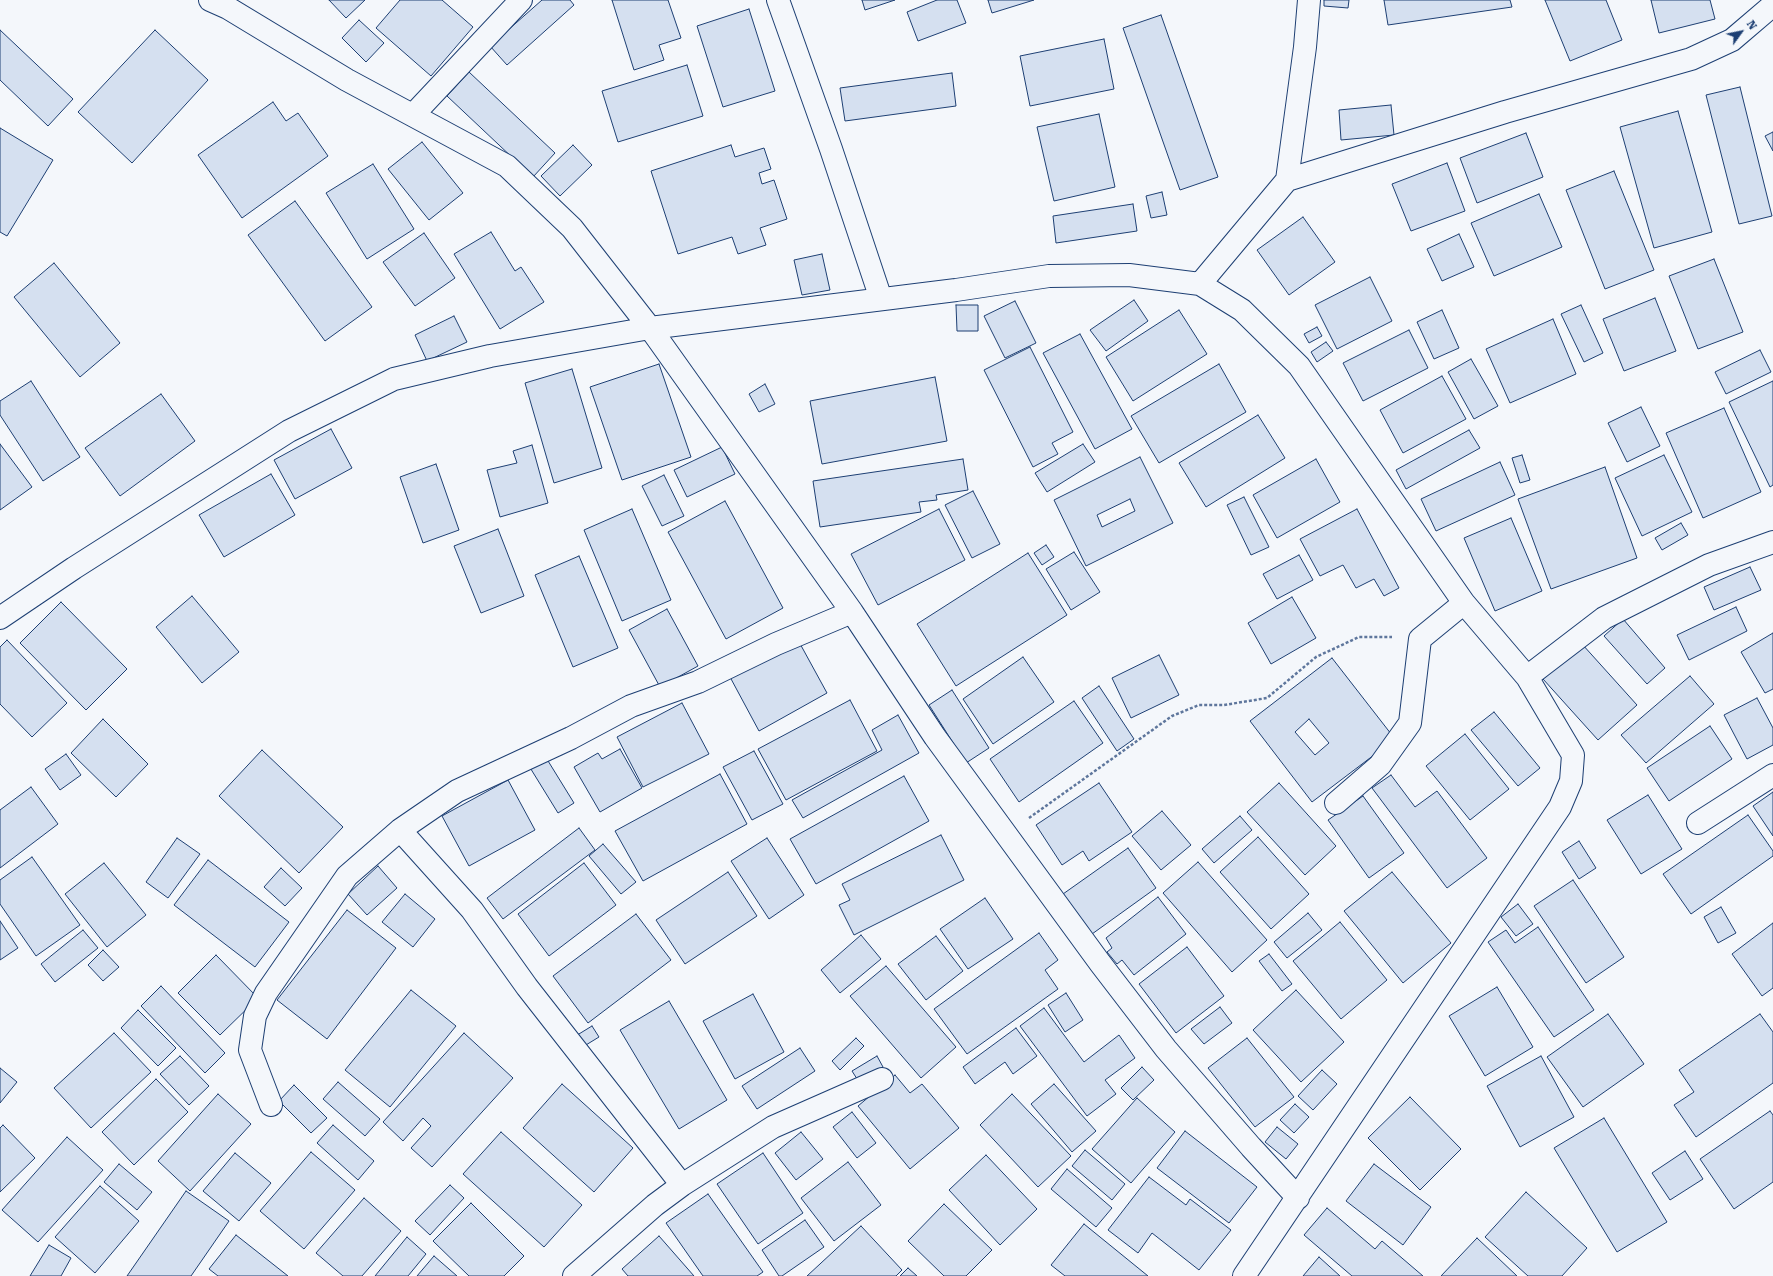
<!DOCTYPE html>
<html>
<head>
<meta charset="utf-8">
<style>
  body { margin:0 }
  #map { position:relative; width:1773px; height:1276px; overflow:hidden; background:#f4f7fb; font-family:"Roboto Serif",serif }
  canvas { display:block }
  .north { position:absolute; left:1721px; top:12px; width:40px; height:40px; -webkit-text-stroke:3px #f4f7fb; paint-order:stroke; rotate:57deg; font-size:11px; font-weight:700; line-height:16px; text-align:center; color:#1d3f73 }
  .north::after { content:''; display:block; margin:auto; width:14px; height:18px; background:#1d3f73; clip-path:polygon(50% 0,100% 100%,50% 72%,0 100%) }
</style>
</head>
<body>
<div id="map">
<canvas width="1773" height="1276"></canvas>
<div class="north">N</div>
</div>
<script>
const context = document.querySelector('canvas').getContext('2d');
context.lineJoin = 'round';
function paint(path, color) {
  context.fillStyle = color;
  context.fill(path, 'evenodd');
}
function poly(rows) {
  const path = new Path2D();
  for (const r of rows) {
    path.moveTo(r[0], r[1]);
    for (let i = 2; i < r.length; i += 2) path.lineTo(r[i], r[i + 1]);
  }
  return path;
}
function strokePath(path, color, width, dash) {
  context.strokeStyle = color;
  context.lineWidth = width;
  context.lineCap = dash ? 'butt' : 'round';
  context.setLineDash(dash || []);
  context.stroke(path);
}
const building = poly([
  [329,0,365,0,346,18,329,0],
  [400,0,442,0,473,27,431,76,376,28,400,0],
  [542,0,570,0,574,5,507,65,490,46,542,0],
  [612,0,668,0,681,38,659,45,664,60,634,70,612,0],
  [862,0,895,0,865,10,862,0],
  [937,0,957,0,966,23,918,41,907,12,937,0],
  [988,0,1034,0,992,13,988,0],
  [1324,0,1349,0,1348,8,1324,6,1324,0],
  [1384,0,1510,0,1512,7,1388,25,1384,0],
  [1545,0,1606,0,1622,40,1570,61,1545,0],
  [1651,0,1710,0,1715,19,1659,33,1651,0],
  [749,9,775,91,723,107,697,26,749,9],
  [1161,15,1218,177,1180,190,1123,28,1161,15],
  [359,20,384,43,366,62,342,38,359,20],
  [0,30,73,99,48,126,0,80,0,30],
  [155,30,208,80,132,163,78,112,155,30],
  [1104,39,1114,89,1030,106,1020,56,1104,39],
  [687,65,703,116,618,142,602,91,687,65],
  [469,72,555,153,533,177,447,96,469,72],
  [952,73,956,106,845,121,840,88,952,73],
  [1740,87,1772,216,1739,224,1706,95,1740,87],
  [273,102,286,121,298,113,328,156,242,218,198,155,273,102],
  [1391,105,1394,135,1341,140,1339,110,1391,105],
  [1678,111,1712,232,1654,248,1620,127,1678,111],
  [1099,114,1115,187,1054,201,1037,127,1099,114],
  [0,128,53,160,7,236,0,232,0,128],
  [1773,132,1773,151,1765,136,1773,132],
  [1526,133,1543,177,1477,203,1460,158,1526,133],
  [422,142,463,193,429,220,388,169,422,142],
  [573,145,592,165,560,196,541,176,573,145],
  [731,145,735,157,764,148,771,169,759,173,762,184,774,180,787,219,760,228,766,245,738,254,732,237,678,254,651,171,731,145],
  [1447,163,1465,211,1411,231,1392,184,1447,163],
  [373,164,414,229,367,259,326,193,373,164],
  [1614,171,1654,270,1605,289,1566,190,1614,171],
  [1162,192,1167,215,1151,218,1146,196,1162,192],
  [1539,194,1562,247,1494,276,1471,223,1539,194],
  [295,201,372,307,325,341,248,235,295,201],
  [1133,204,1137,231,1056,243,1053,216,1133,204],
  [1303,217,1335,262,1289,295,1257,250,1303,217],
  [491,232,515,271,521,267,544,302,500,329,454,254,491,232],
  [424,233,455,278,415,306,383,262,424,233],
  [1459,234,1474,267,1442,281,1427,249,1459,234],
  [822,254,830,290,802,295,794,260,822,254],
  [1714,259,1743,332,1698,349,1669,276,1714,259],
  [54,263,120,343,80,377,14,297,54,263],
  [1370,277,1392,321,1337,349,1315,305,1370,277],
  [1655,298,1676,351,1624,371,1603,319,1655,298],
  [1134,300,1148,321,1106,351,1090,330,1134,300],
  [1015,301,1036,343,1005,358,984,316,1015,301],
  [956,305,978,305,978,331,957,331,956,305],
  [1581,305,1603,353,1584,362,1561,314,1581,305],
  [1179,310,1207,354,1133,401,1106,357,1179,310],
  [1442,310,1459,348,1434,359,1417,322,1442,310],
  [454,316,467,342,427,361,415,335,454,316],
  [1553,319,1576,374,1510,403,1486,349,1553,319],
  [1317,327,1322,336,1309,343,1304,334,1317,327],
  [1409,330,1428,368,1363,401,1343,363,1409,330],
  [1080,334,1132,429,1095,449,1043,353,1080,334],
  [1326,342,1333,351,1317,362,1311,352,1326,342],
  [1030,347,1073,432,1052,443,1058,454,1033,467,984,370,1030,347],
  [1760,350,1771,372,1726,394,1715,372,1760,350],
  [1471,359,1498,406,1474,419,1448,372,1471,359],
  [659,364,691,457,622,480,590,387,659,364],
  [1219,364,1246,412,1159,463,1131,416,1219,364],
  [572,369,602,468,554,483,525,383,572,369],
  [1442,376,1466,419,1403,453,1380,410,1442,376],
  [935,377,947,441,822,464,810,401,935,377],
  [31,381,80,457,43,481,0,415,0,401,31,381],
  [1773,381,1773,485,1770,487,1729,402,1773,381],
  [765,384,775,404,759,412,749,394,765,384],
  [161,394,195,441,120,496,85,448,161,394],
  [1641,407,1660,446,1627,462,1608,423,1641,407],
  [1724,408,1761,492,1703,518,1666,433,1724,408],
  [1258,415,1285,458,1206,507,1179,463,1258,415],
  [331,429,352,468,295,499,274,460,331,429],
  [1469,430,1480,448,1406,489,1396,470,1469,430],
  [0,444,32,487,0,510,0,444],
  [1083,444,1095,462,1047,492,1035,473,1083,444],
  [532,445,548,503,500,517,487,470,517,463,513,451,532,445],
  [722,447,735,474,687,497,674,470,722,447],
  [1522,455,1530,480,1520,483,1512,458,1522,455],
  [1664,455,1692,512,1642,536,1615,478,1664,455],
  [1140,457,1173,523,1086,566,1054,500,1140,457],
  [1130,499,1135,511,1102,527,1097,515,1130,499],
  [963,459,968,490,936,495,937,500,919,502,921,512,820,527,813,481,963,459],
  [1316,459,1340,502,1277,538,1253,495,1316,459],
  [1500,462,1515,495,1436,531,1421,499,1500,462],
  [436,464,459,530,423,543,400,477,436,464],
  [1605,467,1637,558,1551,589,1518,499,1605,467],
  [271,474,295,515,224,557,199,515,271,474],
  [664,475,684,516,662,526,642,486,664,475],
  [973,491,1000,544,972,558,945,505,973,491],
  [1244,497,1269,547,1251,555,1227,505,1244,497],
  [725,501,783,608,726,639,668,532,725,501],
  [632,509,671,600,622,621,584,530,632,509],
  [939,509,965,560,878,605,851,554,939,509],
  [1357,509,1399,588,1384,596,1374,579,1356,588,1343,565,1320,576,1300,539,1357,509],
  [1511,518,1542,591,1495,611,1464,538,1511,518],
  [1681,523,1688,535,1662,550,1655,538,1681,523],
  [498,529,524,596,481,613,454,546,498,529],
  [1046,545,1054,557,1042,565,1034,553,1046,545],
  [1074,552,1100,592,1071,610,1046,569,1074,552],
  [1028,553,1067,615,956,686,917,624,1028,553],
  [1299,555,1313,580,1277,599,1263,574,1299,555],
  [579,556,618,648,573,667,535,575,579,556],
  [1750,567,1761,590,1714,610,1704,587,1750,567],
  [192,596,239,652,202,683,156,627,192,596],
  [1292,597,1316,638,1271,664,1248,623,1292,597],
  [61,602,127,669,86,710,20,643,61,602],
  [1736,607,1747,631,1689,660,1677,635,1736,607],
  [667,609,698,666,660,687,629,630,667,609],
  [1623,619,1665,668,1647,684,1604,636,1623,619],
  [1773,633,1773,689,1765,693,1741,652,1773,633],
  [7,640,67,703,32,737,0,704,0,647,7,640],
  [798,640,827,693,759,731,730,677,798,640],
  [1582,644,1637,705,1598,740,1543,679,1582,644],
  [1159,655,1179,695,1131,718,1112,678,1159,655],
  [1023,657,1054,702,993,744,963,699,1023,657],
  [1332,658,1395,739,1312,802,1250,721,1332,658],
  [1309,719,1329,743,1315,755,1295,732,1309,719],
  [1690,676,1714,704,1646,763,1621,735,1690,676],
  [1099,686,1134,739,1117,751,1082,698,1099,686],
  [952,690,989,748,966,763,929,705,952,690],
  [1757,698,1773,728,1773,745,1747,759,1724,715,1757,698],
  [850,700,877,751,786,800,758,749,850,700],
  [1074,701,1103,743,1019,802,990,759,1074,701],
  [682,703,709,754,643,787,617,737,682,703],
  [1494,712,1540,768,1518,786,1471,730,1494,712],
  [898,715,919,753,803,818,792,800,882,750,872,730,898,715],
  [103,719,148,764,116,797,71,753,103,719],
  [1710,726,1732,759,1669,801,1647,768,1710,726],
  [1465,734,1509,789,1470,820,1426,766,1465,734],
  [620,749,642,788,600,812,574,767,598,753,602,759,620,749],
  [262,750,343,827,299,873,219,796,262,750],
  [754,751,783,804,752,820,723,767,754,751],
  [66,754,81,775,60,790,45,769,66,754],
  [545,756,574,803,558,813,529,766,545,756],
  [720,774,747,824,643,881,615,831,720,774],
  [1391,775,1415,807,1437,791,1487,858,1447,888,1372,788,1391,775],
  [904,776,929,821,816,884,790,839,904,776],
  [508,780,535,830,469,866,442,816,508,780],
  [1099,783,1132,832,1089,861,1083,851,1062,865,1036,825,1099,783],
  [1279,783,1336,846,1305,875,1247,812,1279,783],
  [31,787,58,824,0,868,0,810,31,787],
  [1773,792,1773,836,1753,806,1773,792],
  [1648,795,1682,849,1641,874,1607,820,1648,795],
  [1363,796,1404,853,1369,878,1328,820,1363,796],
  [1162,811,1191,845,1161,870,1132,836,1162,811],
  [1748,815,1773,851,1773,856,1691,914,1663,874,1748,815],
  [1240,816,1252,830,1214,863,1202,849,1240,816],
  [579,828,595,850,503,919,487,898,579,828],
  [941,835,964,880,854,935,839,905,850,900,842,884,941,835],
  [1258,837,1309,894,1271,929,1220,872,1258,837],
  [177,838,200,854,168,898,146,882,177,838],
  [767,838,804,895,769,919,731,861,767,838],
  [1579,841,1596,868,1579,879,1562,852,1579,841],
  [603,844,636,882,621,894,589,856,603,844],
  [1128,848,1156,888,1092,934,1063,894,1128,848],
  [32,857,80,925,36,956,0,904,0,880,32,857],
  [208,860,289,922,255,967,174,905,208,860],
  [1198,862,1267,940,1232,972,1163,893,1198,862],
  [104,863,146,915,107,947,65,894,104,863],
  [584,863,616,905,549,956,518,914,584,863],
  [378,866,397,888,367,915,348,894,378,866],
  [281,868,302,888,285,906,264,887,281,868],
  [728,872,757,916,685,964,656,920,728,872],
  [1392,872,1451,943,1403,983,1344,911,1392,872],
  [1573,880,1624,957,1586,983,1534,906,1573,880],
  [405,894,435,919,413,947,382,922,405,894],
  [1158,897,1186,934,1134,975,1122,960,1117,964,1107,952,1112,948,1106,938,1158,897],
  [985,898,1013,939,968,969,940,929,985,898],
  [1518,904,1533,924,1516,936,1501,917,1518,904],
  [1721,907,1736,933,1718,943,1704,917,1721,907],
  [347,910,396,948,327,1039,277,1000,347,910],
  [1308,913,1322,930,1287,958,1274,942,1308,913],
  [636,914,671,960,588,1023,553,976,636,914],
  [0,921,18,948,0,960,0,921],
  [1340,922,1387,980,1341,1019,1293,961,1340,922],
  [1773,923,1773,988,1762,996,1732,954,1773,923],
  [1538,927,1594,1010,1554,1037,1488,942,1506,930,1515,943,1538,927],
  [83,930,98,948,55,982,41,964,83,930],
  [1039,933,1058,960,1045,970,1058,989,967,1054,934,1009,1039,933],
  [861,935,881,959,840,993,821,970,861,935],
  [936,936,963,971,926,1000,898,964,936,936],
  [1187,947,1224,996,1176,1033,1139,984,1187,947],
  [103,950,119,967,103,981,88,965,103,950],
  [1269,954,1292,984,1282,991,1259,961,1269,954],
  [216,955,258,998,220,1035,178,993,216,955],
  [886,966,956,1047,921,1078,850,996,886,966],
  [161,986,225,1053,205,1073,141,1006,161,986],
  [1497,987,1533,1047,1485,1076,1449,1016,1497,987],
  [411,990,456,1026,390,1107,345,1070,411,990],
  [1296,990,1344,1042,1301,1082,1253,1030,1296,990],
  [1066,993,1083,1020,1065,1032,1048,1005,1066,993],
  [753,994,784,1052,735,1079,703,1021,753,994],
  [669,1001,727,1100,679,1129,620,1030,669,1001],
  [1220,1007,1232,1023,1204,1044,1191,1029,1220,1007],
  [1044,1008,1084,1062,1119,1035,1135,1058,1105,1080,1116,1094,1087,1116,1020,1026,1044,1008],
  [138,1010,176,1048,158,1066,121,1028,138,1010],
  [1608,1014,1644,1064,1583,1107,1547,1057,1608,1014],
  [1760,1014,1773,1032,1773,1083,1696,1137,1674,1105,1694,1092,1679,1070,1760,1014],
  [592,1026,599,1037,581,1048,574,1037,592,1026],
  [1016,1028,1037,1056,1013,1074,1005,1062,975,1084,963,1067,1016,1028],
  [114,1033,151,1072,91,1128,54,1088,114,1033],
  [464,1033,513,1078,432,1167,411,1148,431,1126,423,1118,403,1141,383,1122,464,1033],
  [856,1038,864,1046,840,1070,832,1061,856,1038],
  [1247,1038,1294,1097,1255,1127,1208,1068,1247,1038],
  [800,1048,815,1071,757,1109,742,1086,800,1048],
  [180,1056,209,1086,189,1105,160,1074,180,1056],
  [877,1056,883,1067,859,1082,852,1071,877,1056],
  [1541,1056,1574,1117,1520,1147,1487,1086,1541,1056],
  [1142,1067,1154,1080,1133,1100,1121,1088,1142,1067],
  [0,1068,17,1082,0,1103,0,1068],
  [1322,1070,1337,1084,1313,1110,1298,1096,1322,1070],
  [895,1075,910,1093,922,1084,959,1128,910,1169,858,1106,895,1075],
  [156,1079,188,1112,134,1165,102,1132,156,1079],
  [338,1082,380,1119,365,1136,323,1099,338,1082],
  [562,1084,633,1148,594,1192,523,1128,562,1084],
  [1054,1084,1096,1131,1072,1152,1031,1104,1054,1084],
  [294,1085,327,1118,311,1133,279,1101,294,1085],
  [218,1094,251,1124,190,1191,158,1161,218,1094],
  [1012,1094,1071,1156,1038,1187,980,1125,1012,1094],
  [1410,1097,1461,1149,1420,1190,1368,1138,1410,1097],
  [1137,1098,1175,1132,1131,1183,1092,1149,1137,1098],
  [1295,1104,1309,1117,1294,1133,1280,1120,1295,1104],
  [1770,1111,1773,1115,1773,1182,1734,1209,1700,1159,1770,1111],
  [852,1112,876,1143,857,1158,833,1127,852,1112],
  [1604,1118,1667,1222,1617,1252,1554,1148,1604,1118],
  [3,1125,35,1158,0,1192,0,1128,3,1125],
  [333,1125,374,1161,358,1180,317,1143,333,1125],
  [1277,1127,1298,1144,1286,1159,1265,1142,1277,1127],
  [1185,1131,1257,1187,1229,1223,1157,1168,1185,1131],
  [501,1132,582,1205,544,1247,463,1174,501,1132],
  [801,1132,823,1159,796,1180,775,1153,801,1132],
  [67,1137,103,1170,38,1242,2,1210,67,1137],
  [1085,1150,1125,1184,1112,1200,1072,1166,1085,1150],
  [1685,1151,1703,1179,1670,1200,1652,1173,1685,1151],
  [311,1152,355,1190,304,1249,260,1211,311,1152],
  [235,1153,271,1183,239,1221,203,1191,235,1153],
  [763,1153,803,1213,758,1244,717,1184,763,1153],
  [986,1155,1037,1209,1000,1245,949,1190,986,1155],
  [848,1162,881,1205,834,1241,801,1198,848,1162],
  [119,1164,152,1192,137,1210,104,1182,119,1164],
  [1374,1164,1431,1207,1403,1245,1346,1201,1374,1164],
  [1067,1169,1112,1208,1096,1227,1051,1189,1067,1169],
  [1149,1177,1186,1205,1190,1199,1231,1230,1199,1270,1152,1233,1138,1253,1108,1230,1149,1177],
  [450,1185,464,1198,430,1235,415,1221,450,1185],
  [100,1186,139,1221,95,1273,55,1237,100,1186],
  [186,1191,229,1221,191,1276,127,1276,186,1191],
  [1526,1192,1587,1248,1562,1276,1528,1276,1485,1237,1526,1192],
  [708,1194,763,1272,757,1276,703,1276,666,1223,708,1194],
  [364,1198,401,1231,362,1276,343,1276,316,1253,364,1198],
  [471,1203,524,1256,504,1276,469,1276,433,1241,471,1203],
  [944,1204,992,1250,966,1276,944,1276,908,1241,944,1204],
  [1327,1208,1375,1249,1382,1241,1423,1276,1352,1276,1304,1235,1327,1208],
  [805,1220,824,1247,782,1276,779,1276,762,1250,805,1220],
  [1084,1224,1148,1276,1065,1276,1051,1265,1084,1224],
  [861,1226,902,1270,896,1276,807,1276,861,1226],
  [236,1235,288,1276,218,1276,209,1269,236,1235],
  [659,1236,694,1276,628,1276,622,1269,659,1236],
  [407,1237,426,1254,408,1276,375,1276,407,1237],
  [1477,1238,1517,1276,1441,1276,1477,1238],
  [49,1245,71,1258,61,1276,30,1276,49,1245],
  [434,1256,457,1276,417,1276,434,1256],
  [1319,1257,1340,1276,1303,1276,1319,1257],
  [908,1268,917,1276,900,1276,908,1268]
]);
paint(building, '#d5e0f0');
strokePath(building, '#1d3f73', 1);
const street = poly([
  [210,0,228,8,347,80,507,166,572,228,650,328,852,612],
  [778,0,831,149,881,299],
  [413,115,521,0],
  [1287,180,1305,47,1309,0],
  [1200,284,1287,180,1505,112,1691,59,1732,40,1773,5],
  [0,618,74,568,289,431,394,379,490,356,650,328,956,290,1049,276,1129,275,1200,284,1242,310,1299,366,1464,603,1527,677,1573,755,1571,781,1560,807,1244,1276],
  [1527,677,1604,618,1709,565,1773,542],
  [1336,803,1380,765,1410,723,1420,639,1464,603],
  [1698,823,1773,775],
  [400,830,472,910,527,987,682,1185],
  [271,1105,250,1050,255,1016,266,993,347,876,400,830,457,791,571,738,631,706,698,682,776,644,852,612,935,737,1100,963,1166,1049,1251,1147,1298,1198],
  [574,1276,655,1205,682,1185,773,1127,882,1079]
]);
strokePath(street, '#1d3f73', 24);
strokePath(poly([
  [1029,818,1172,716,1199,705,1224,705,1267,698,1316,657,1359,637,1392,637]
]), '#5e769c', 2.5, [3, 2]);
strokePath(street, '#f4f7fb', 22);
</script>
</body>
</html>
